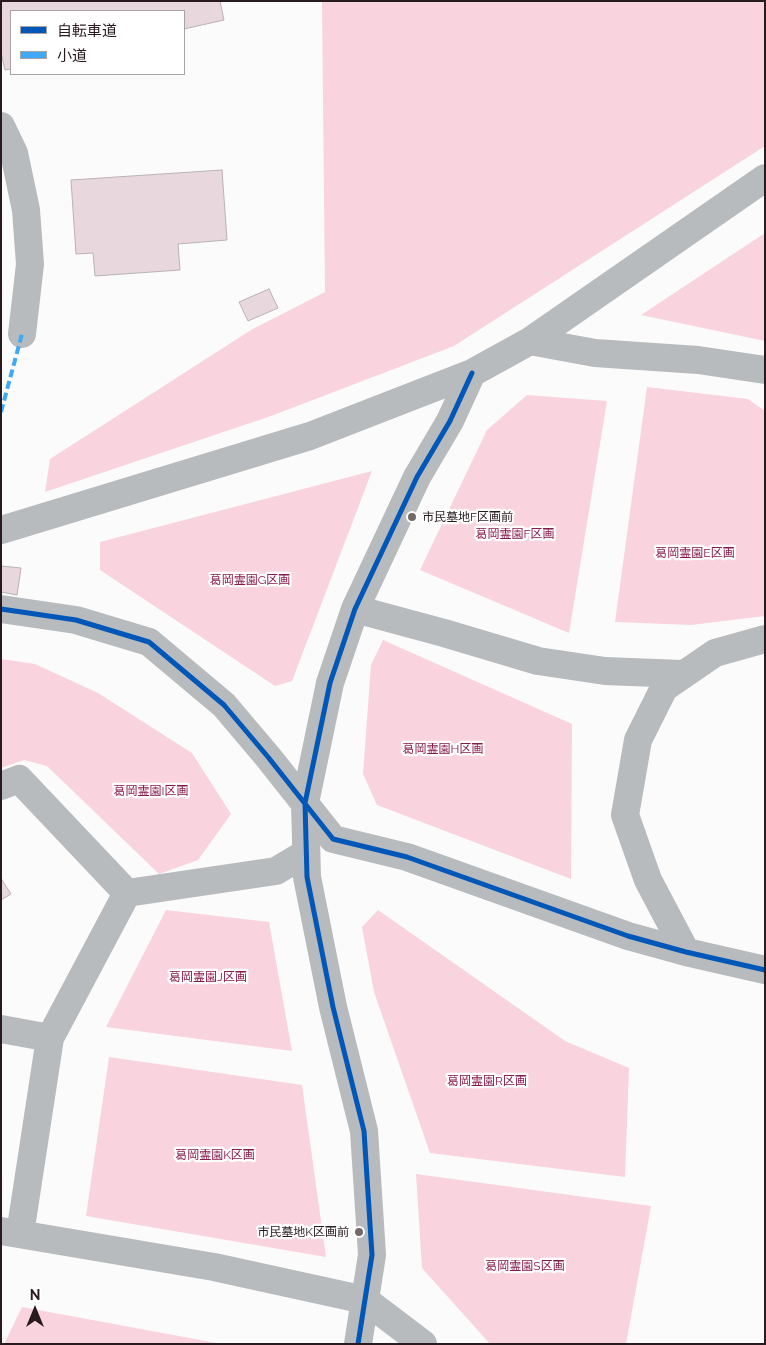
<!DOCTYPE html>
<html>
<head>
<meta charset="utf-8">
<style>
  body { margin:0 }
  #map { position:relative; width:766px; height:1345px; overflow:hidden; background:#fbfbfb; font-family:Raleway,"Noto Sans JP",sans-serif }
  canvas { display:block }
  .frame { position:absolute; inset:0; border:2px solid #281a1e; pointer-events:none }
  .legend { position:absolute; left:10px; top:10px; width:175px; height:65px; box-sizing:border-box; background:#fff; border:1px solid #a9a3a5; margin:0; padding:6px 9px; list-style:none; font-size:15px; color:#281a1e }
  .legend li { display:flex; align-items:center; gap:10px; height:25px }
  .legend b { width:25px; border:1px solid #a9a3a5 }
  .north { position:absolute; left:10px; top:1285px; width:50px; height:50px; -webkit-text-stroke:4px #fff; paint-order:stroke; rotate:0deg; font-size:14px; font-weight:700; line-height:20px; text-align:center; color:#281a1e }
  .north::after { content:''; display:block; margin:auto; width:18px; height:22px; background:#281a1e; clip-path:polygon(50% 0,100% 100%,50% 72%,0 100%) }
</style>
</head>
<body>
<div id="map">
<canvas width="766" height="1345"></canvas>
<div class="frame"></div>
<ul class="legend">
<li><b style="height:6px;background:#0057b8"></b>自転車道</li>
<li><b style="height:6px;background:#3fa9f5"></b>小道</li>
</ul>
<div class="north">N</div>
</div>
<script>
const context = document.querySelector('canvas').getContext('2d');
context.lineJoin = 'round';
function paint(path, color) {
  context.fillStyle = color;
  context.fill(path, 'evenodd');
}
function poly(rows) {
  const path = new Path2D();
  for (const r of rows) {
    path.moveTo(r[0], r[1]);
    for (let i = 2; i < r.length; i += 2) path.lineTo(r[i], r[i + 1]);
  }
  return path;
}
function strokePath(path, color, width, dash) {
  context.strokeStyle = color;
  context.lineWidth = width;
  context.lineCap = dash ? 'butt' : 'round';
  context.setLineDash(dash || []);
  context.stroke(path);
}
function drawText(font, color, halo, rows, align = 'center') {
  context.font = font + ' Raleway,"Noto Sans JP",sans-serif';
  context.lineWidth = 4.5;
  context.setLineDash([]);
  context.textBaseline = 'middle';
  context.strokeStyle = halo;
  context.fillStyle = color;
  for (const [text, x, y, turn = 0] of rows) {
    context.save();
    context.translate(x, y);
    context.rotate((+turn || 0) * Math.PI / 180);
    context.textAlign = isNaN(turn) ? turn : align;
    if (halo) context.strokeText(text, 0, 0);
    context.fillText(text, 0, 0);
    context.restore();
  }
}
paint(poly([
  [322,1,765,1,765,146,454,346,271,416,45,492,50,459,251,330,325,292],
  [765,233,765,341,641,315],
  [647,387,748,399,765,411,765,616,691,625,615,622],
  [527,395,607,401,569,633,420,570,487,430],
  [372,471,292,681,275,686,100,570,100,542],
  [383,640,572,724,571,879,377,805,363,774,371,665],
  [1,659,35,664,98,693,192,753,231,814,198,860,159,874,47,766,24,760,1,768],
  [166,910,269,922,292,1051,106,1027],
  [378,910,565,1041,629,1068,625,1177,430,1153,374,992,362,927],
  [109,1057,302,1085,326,1257,86,1216],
  [416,1174,651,1206,626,1344,490,1344,422,1268],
  [22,1307,222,1344,4,1344]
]), '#f9d3de');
const building = poly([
  [1,1,220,1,224,20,184,29,184,11,11,11,11,69,5,70,1,53,1,1],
  [222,170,227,240,178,244,180,270,95,276,93,253,76,254,71,180,222,170],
  [269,289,278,308,248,321,239,302,269,289],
  [1,566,21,568,17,595,1,592,1,566],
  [2,880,11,894,1,900,1,881,2,880]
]);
paint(building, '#e8d7dc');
strokePath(building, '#b9b2b4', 1);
strokePath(poly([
  [1,126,14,153,26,210,30,264,22,334],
  [530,341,595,353,698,360,765,370],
  [1,530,310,436,472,373,530,341,765,178],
  [1,609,76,620,149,642,224,705,268,757,333,839,407,857,628,936,686,952,765,970],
  [355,609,444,633,538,661,605,671,682,674],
  [1,786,19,779,127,893,276,871,306,853],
  [686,952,648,880,625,815,638,740,664,688,715,653,765,639],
  [1,1029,50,1038,127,893],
  [1,1231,214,1267,365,1300,423,1344],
  [20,1234,50,1038],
  [358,1344,372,1255,364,1131,333,1007,307,877,305,803,330,683,355,609,417,477,450,421,472,373]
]), '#b7bbbd', 28);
strokePath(poly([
  [1,412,22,334]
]), '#3fa9f5', 4, [8, 4]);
strokePath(poly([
  [1,609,76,620,149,642,224,705,268,757,333,839,407,857,628,936,686,952,765,970],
  [358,1344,372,1255,364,1131,333,1007,307,877,305,803,330,683,355,609,417,477,450,421,472,373]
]), '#0057b8', 5);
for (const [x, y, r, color] of [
  [412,517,5,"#72696b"],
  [359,1232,5,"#72696b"]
]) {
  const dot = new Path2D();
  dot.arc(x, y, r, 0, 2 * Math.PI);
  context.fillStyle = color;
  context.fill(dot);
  strokePath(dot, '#fff', 2);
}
drawText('12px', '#281a1e', '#fff', [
  ["市民墓地F区画前",422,517],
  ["市民墓地K区画前",349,1232,"right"]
], 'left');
drawText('12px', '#871a4a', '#fff', [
  ["葛岡霊園F区画",515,534],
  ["葛岡霊園E区画",695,553],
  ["葛岡霊園G区画",250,580],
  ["葛岡霊園H区画",443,749],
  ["葛岡霊園I区画",151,791],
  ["葛岡霊園J区画",208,977],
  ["葛岡霊園R区画",487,1081],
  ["葛岡霊園K区画",215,1155],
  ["葛岡霊園S区画",525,1266]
]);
</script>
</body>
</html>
